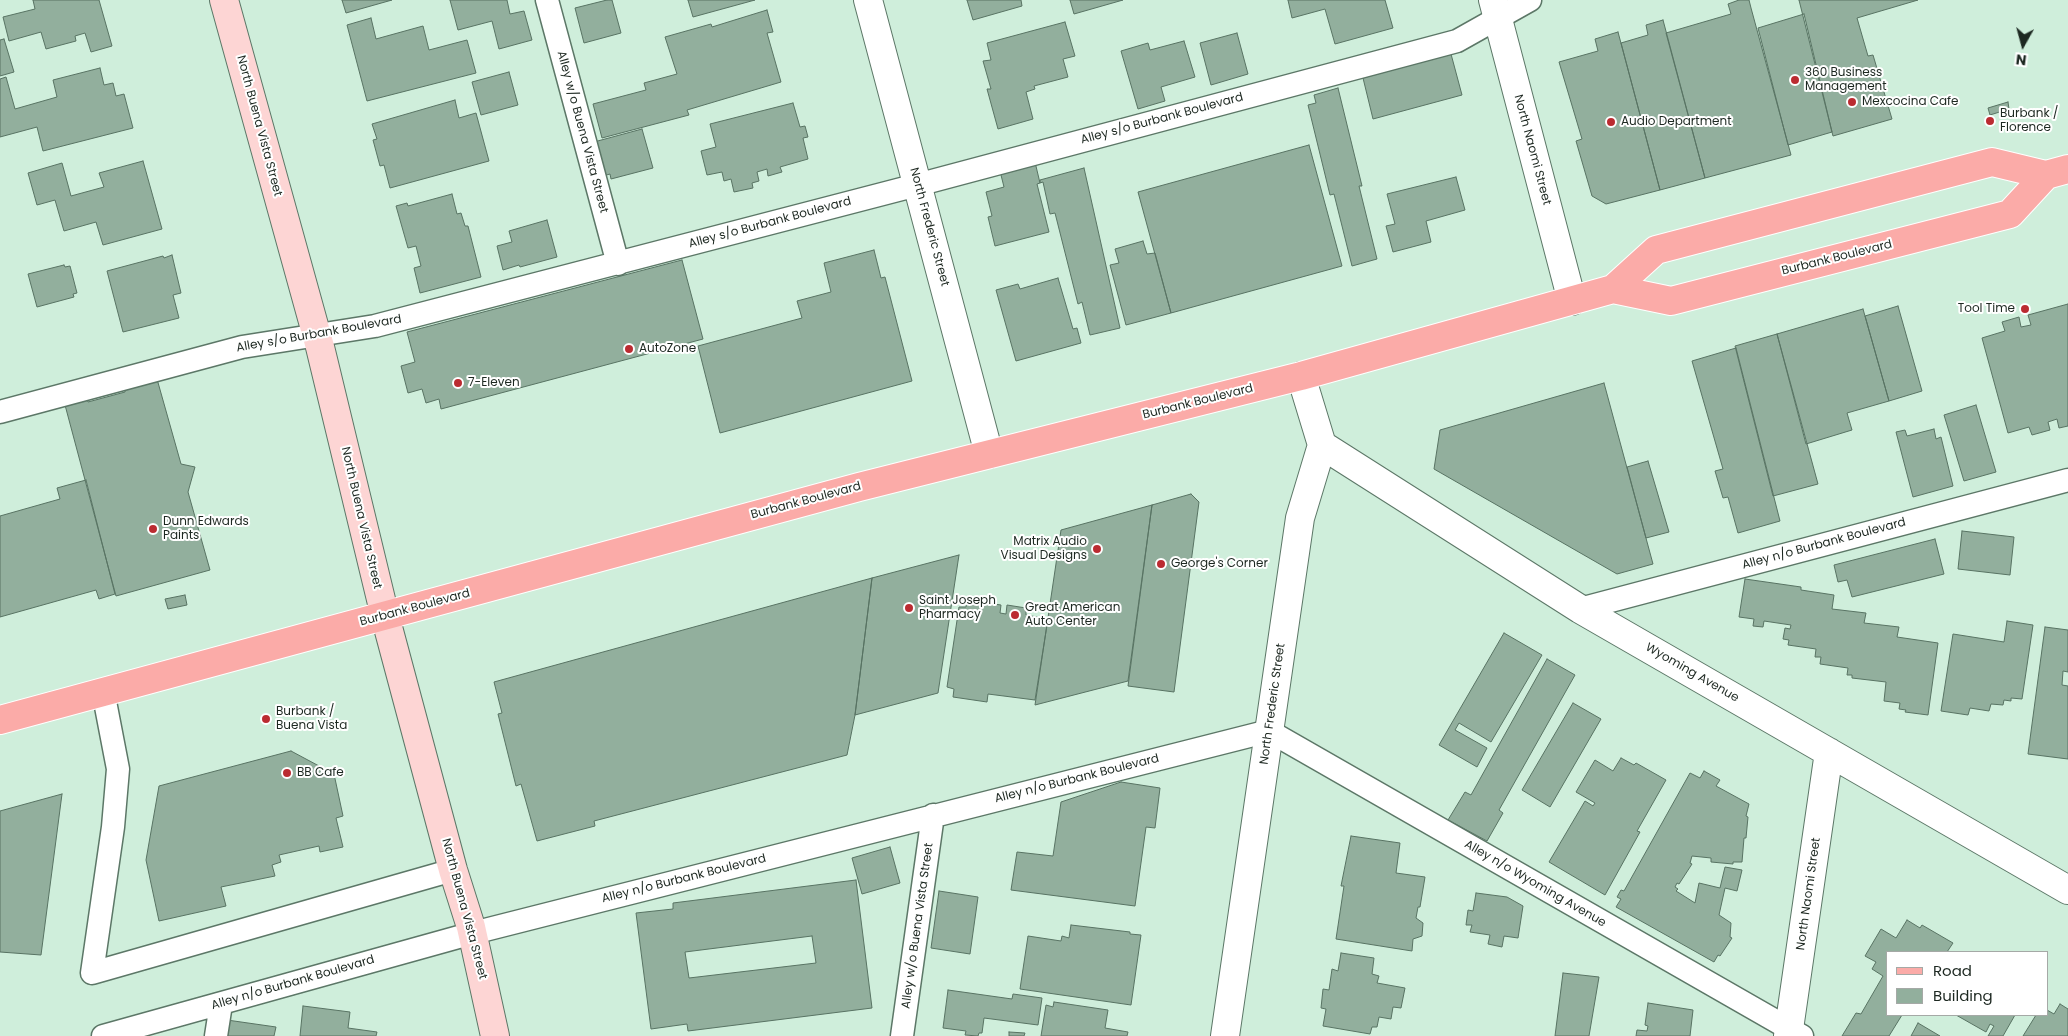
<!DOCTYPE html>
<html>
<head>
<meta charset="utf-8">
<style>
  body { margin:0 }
  #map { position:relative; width:2068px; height:1036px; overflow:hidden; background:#cfeedb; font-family:Poppins,sans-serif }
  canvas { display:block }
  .legend { position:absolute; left:1886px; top:951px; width:162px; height:65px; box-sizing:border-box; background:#fff; border:1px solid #a5a9a6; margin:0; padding:6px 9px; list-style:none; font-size:15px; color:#1d2821 }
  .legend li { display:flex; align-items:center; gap:10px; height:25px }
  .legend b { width:25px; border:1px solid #a5a9a6 }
  .north { position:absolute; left:1998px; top:20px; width:50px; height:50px; -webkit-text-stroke:4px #fff; paint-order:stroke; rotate:187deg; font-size:14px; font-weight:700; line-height:20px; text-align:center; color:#1d2821 }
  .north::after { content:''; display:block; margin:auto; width:18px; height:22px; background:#1d2821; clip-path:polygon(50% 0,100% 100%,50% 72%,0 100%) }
</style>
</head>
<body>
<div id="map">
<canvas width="2068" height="1036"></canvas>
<ul class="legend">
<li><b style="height:6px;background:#fbaba8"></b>Road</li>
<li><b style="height:14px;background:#92af9d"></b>Building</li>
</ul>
<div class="north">N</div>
</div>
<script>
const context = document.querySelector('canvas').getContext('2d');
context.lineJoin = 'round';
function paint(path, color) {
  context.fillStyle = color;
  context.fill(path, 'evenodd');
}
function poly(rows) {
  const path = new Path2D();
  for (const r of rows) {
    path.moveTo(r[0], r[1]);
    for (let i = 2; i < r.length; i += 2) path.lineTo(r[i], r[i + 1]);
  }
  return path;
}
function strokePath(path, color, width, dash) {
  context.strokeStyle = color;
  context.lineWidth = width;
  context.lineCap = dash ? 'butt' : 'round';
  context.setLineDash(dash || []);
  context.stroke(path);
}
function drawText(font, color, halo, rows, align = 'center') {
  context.font = font + ' Poppins,sans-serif';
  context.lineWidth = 4;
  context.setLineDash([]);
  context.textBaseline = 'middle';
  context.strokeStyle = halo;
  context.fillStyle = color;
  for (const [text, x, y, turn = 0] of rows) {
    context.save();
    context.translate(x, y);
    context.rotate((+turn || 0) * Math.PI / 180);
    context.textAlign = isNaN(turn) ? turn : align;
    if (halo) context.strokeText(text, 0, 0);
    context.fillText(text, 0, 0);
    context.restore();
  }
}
const building = poly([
  [33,0,99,0,112,46,91,52,85,33,75,36,76,41,46,49,41,32,9,41,3,17,35,9,33,0],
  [342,0,392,0,346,13,342,0],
  [450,0,507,0,510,14,524,11,532,40,499,49,492,21,458,30,450,0],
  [607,0,612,0,621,33,584,43,575,8,607,0],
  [688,0,755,0,693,17,688,0],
  [967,0,1021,0,1022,6,973,20,967,0],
  [1070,0,1123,0,1074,14,1070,0],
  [1288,0,1385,0,1393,28,1335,44,1325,9,1292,18,1288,0],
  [1739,0,1749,0,1751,8,1791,155,1705,178,1666,33,1731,14,1728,4,1739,0],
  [1799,0,1918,0,1857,18,1868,56,1873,55,1892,119,1833,136,1799,0],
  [767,10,773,32,767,33,781,82,687,110,689,115,602,138,593,104,646,90,644,83,677,74,665,37,711,24,712,27,767,10],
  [1804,14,1832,132,1788,145,1758,28,1804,14],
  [371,18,376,39,423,26,429,50,467,40,476,73,367,101,347,25,371,18],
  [1663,20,1705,178,1660,190,1621,43,1648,35,1646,25,1663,20],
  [1065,22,1075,56,1063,59,1068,77,1034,86,1035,89,1026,92,1033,119,998,129,987,89,991,89,983,61,991,60,987,43,1065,22],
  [1618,32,1660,190,1606,204,1592,196,1576,141,1582,139,1559,62,1598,51,1595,39,1618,32],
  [1237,33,1248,74,1211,85,1200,43,1237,33],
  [4,39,14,72,0,76,0,40,4,39],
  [1184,41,1195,77,1161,87,1165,101,1138,109,1121,51,1148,43,1150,50,1184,41],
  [1451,54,1462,95,1373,119,1363,78,1451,54],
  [100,68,104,85,113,83,116,96,124,94,133,128,43,151,37,127,0,137,0,79,6,77,15,109,57,97,53,80,100,68],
  [509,72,518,105,481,115,472,82,509,72],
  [1338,88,1362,186,1359,186,1377,259,1352,266,1334,194,1330,195,1308,105,1316,103,1314,95,1338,88],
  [455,100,459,118,476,113,489,161,390,188,384,165,380,166,373,140,377,139,372,124,455,100],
  [2008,102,2009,109,1990,115,1988,108,2008,102],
  [793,103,800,127,805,126,808,137,803,138,808,159,780,167,782,172,768,176,767,169,757,172,759,181,752,183,753,188,734,192,731,179,724,181,722,172,707,175,701,151,716,147,710,124,793,103],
  [642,129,653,168,611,179,610,174,603,176,594,142,642,129],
  [1309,145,1342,266,1171,313,1138,192,1309,145],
  [143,161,162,229,103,245,96,222,64,231,55,200,37,205,28,173,62,163,71,196,104,187,99,173,143,161],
  [1035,162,1040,183,1037,184,1049,232,995,246,988,217,992,216,986,192,1004,187,1000,171,1035,162],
  [1084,168,1120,328,1090,335,1082,302,1078,304,1055,213,1050,214,1043,182,1040,183,1040,180,1084,168],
  [1456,177,1465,210,1426,221,1431,242,1393,252,1386,226,1395,224,1387,194,1456,177],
  [452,194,457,214,461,213,465,226,468,226,481,277,420,293,414,268,421,266,416,246,408,248,396,206,407,203,408,206,452,194],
  [547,220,557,257,520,267,519,265,503,270,497,246,512,242,509,231,547,220],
  [1143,241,1147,254,1155,253,1171,313,1126,325,1110,265,1119,263,1115,249,1143,241],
  [874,250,881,278,885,277,912,381,720,433,698,346,802,318,797,301,831,292,824,263,874,250],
  [172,255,181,293,173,295,179,318,123,332,107,271,163,256,164,258,172,255],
  [682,260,703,339,441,409,439,399,426,403,422,389,408,393,401,366,415,362,407,332,682,260],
  [64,265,65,267,70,266,77,293,73,294,74,297,37,307,28,274,64,265],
  [1058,278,1073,329,1077,328,1081,343,1016,361,996,290,1018,284,1020,289,1058,278],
  [2068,304,2068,426,2059,428,2057,419,2048,422,2050,430,2032,435,2029,427,2008,433,1982,338,2005,331,2002,322,2019,317,2021,327,2031,325,2028,315,2068,304],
  [1898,306,1922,391,1889,401,1865,316,1898,306],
  [1863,309,1889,401,1847,413,1852,430,1806,444,1777,334,1863,309],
  [1777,334,1818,484,1773,496,1735,346,1777,334],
  [1736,348,1780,521,1738,533,1728,497,1723,498,1715,471,1723,469,1692,361,1736,348],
  [157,379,181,464,195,467,188,492,210,570,116,596,65,405,87,399,88,402,125,392,125,388,157,379],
  [1604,383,1653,564,1617,574,1434,469,1440,430,1604,383],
  [1976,405,1996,472,1964,481,1944,415,1976,405],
  [1934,429,1936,439,1941,437,1953,486,1913,497,1896,432,1905,430,1907,436,1934,429],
  [1648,461,1669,532,1646,538,1627,467,1648,461],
  [86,480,115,594,99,599,96,590,0,617,0,516,60,499,57,488,86,480],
  [1191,494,1199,502,1174,692,1128,686,1152,505,1191,494],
  [1152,505,1128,681,1035,705,1061,530,1152,505],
  [1962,531,2014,537,2010,575,1958,569,1962,531],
  [1935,539,1944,574,1852,597,1847,580,1838,582,1834,565,1935,539],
  [959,555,938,693,855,715,872,578,959,555],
  [872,578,855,715,847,755,594,821,595,826,537,841,521,784,516,786,498,714,502,713,494,682,872,578],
  [1745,579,1801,587,1801,590,1834,595,1832,609,1866,613,1864,623,1899,627,1897,637,1938,643,1928,715,1905,712,1906,710,1899,709,1900,703,1884,701,1886,682,1852,678,1852,675,1847,675,1848,668,1820,664,1821,657,1815,657,1816,649,1788,645,1789,640,1783,639,1785,628,1790,629,1791,625,1764,621,1763,627,1753,626,1754,619,1739,617,1745,579],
  [185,595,187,605,168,609,165,599,185,595],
  [967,600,1001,605,1000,613,1006,614,1007,605,1026,608,1026,615,1048,619,1035,700,988,694,987,702,953,697,954,689,947,687,959,607,966,607,967,600],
  [2007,621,2033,625,2022,699,2011,698,2011,701,2004,700,2003,705,1991,704,1989,711,1970,708,1968,715,1941,711,1953,634,2004,642,2007,621],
  [2045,627,2068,630,2068,672,2063,671,2062,685,2068,686,2068,759,2028,754,2045,627],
  [1504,633,1542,655,1491,742,1459,723,1455,730,1487,748,1477,767,1439,745,1504,633],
  [1547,659,1575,675,1499,810,1503,813,1487,841,1448,820,1465,792,1471,795,1547,659],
  [1573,703,1601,719,1550,807,1522,790,1573,703],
  [291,751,334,774,343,816,336,818,343,847,320,852,319,846,279,855,281,862,272,865,275,876,221,887,226,906,159,921,146,860,159,786,291,751],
  [1621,758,1634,765,1636,763,1666,780,1637,831,1640,832,1605,895,1549,862,1585,801,1593,806,1595,803,1576,792,1595,760,1613,771,1621,758],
  [1704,771,1720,780,1716,786,1749,804,1746,816,1748,817,1746,838,1744,838,1742,862,1733,862,1733,864,1711,862,1711,858,1692,856,1690,863,1692,864,1679,884,1677,883,1675,887,1678,889,1676,891,1695,903,1699,883,1720,888,1725,867,1742,870,1737,891,1725,888,1719,915,1731,923,1730,937,1732,938,1720,956,1718,955,1714,962,1616,907,1621,899,1617,897,1621,890,1624,891,1690,773,1700,778,1704,771],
  [1121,782,1160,788,1155,828,1146,827,1135,906,1011,890,1017,852,1053,856,1061,802,1121,782],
  [62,794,41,955,0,952,0,811,62,794],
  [1351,836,1400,843,1396,873,1425,877,1420,907,1418,907,1416,918,1423,923,1422,936,1413,939,1412,951,1336,939,1344,886,1341,886,1351,836],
  [890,847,900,883,862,894,852,858,890,847],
  [856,880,872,1008,688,1031,687,1024,651,1029,636,913,673,909,673,903,856,880],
  [812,936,816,963,689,978,685,952,812,936],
  [939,891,978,897,970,954,931,948,939,891],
  [1476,893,1507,897,1523,906,1518,938,1504,936,1502,947,1488,944,1490,935,1470,932,1472,925,1466,925,1468,910,1473,911,1476,893],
  [1907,920,1920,928,1922,925,1953,943,1947,952,1887,952,1887,1015,1902,1015,1889,1036,1842,1036,1856,1013,1861,1014,1883,976,1872,969,1876,962,1865,956,1881,929,1896,938,1907,920],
  [1071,925,1130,932,1130,934,1141,935,1131,1005,1020,989,1028,936,1061,941,1062,936,1069,938,1071,925],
  [1341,953,1374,958,1372,974,1379,976,1377,983,1405,988,1401,1008,1393,1007,1391,1019,1379,1017,1377,1027,1372,1027,1370,1034,1323,1026,1326,1009,1321,1008,1323,989,1329,990,1332,969,1338,971,1341,953],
  [1563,973,1599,977,1589,1036,1555,1036,1563,973],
  [948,990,1012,999,1013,994,1042,998,1038,1025,984,1018,982,1033,979,1033,978,1036,965,1035,966,1031,943,1028,948,990],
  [1054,1002,1108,1010,1105,1028,1128,1032,1127,1036,1041,1036,1046,1005,1053,1007,1054,1002],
  [1648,1003,1693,1010,1690,1036,1636,1036,1637,1030,1647,1031,1648,1026,1645,1025,1648,1003],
  [2060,1004,2068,1009,2068,1036,2023,1036,2036,1015,2047,1015,2047,1010,2054,1014,2060,1004],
  [303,1006,350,1012,348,1028,377,1032,376,1036,300,1036,303,1006],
  [1956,1015,2015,1015,2003,1036,1988,1036,1994,1026,1990,1024,1986,1032,1956,1015],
  [227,1020,276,1027,274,1036,224,1036,227,1020],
  [1918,1023,1940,1036,1911,1036,1918,1023],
  [1009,1032,1025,1033,1024,1036,1009,1036,1009,1032]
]);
paint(building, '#92af9d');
strokePath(building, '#587363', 1);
const service = poly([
  [547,0,618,264],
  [0,412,242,347,375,326,917,185,1457,41,1530,0],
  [1580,609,2068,480],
  [103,691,118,769,113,827,92,973,453,870],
  [103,1036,473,933,1269,731,1802,1036],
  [216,1036,221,1004],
  [902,1036,933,815]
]);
const minor = poly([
  [868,0,989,454],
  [1493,0,1572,301],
  [1322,445,1580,609,2068,890],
  [1225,1036,1300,518,1322,445,1301,376],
  [1788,1036,1829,752]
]);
const secondary = poly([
  [224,0,320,347,385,616,453,870,471,927,495,1036]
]);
const primary = poly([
  [1613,289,1671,301,2010,214,2046,175],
  [0,720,859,487,1301,376,1613,289,1656,250,1992,162,2046,175,2068,169]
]);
strokePath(service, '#5c7767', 25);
strokePath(minor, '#5c7767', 30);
strokePath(secondary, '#5c7767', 30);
strokePath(primary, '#fff', 30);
strokePath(service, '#fff', 22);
strokePath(minor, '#fff', 28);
strokePath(secondary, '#fdd5d4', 28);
strokePath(primary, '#fbaba8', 28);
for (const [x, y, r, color] of [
  [1795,80,5,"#bb2b31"],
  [1852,102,5,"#bb2b31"],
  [1990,121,5,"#bb2b31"],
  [1611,122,5,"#bb2b31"],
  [2025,309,5,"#bb2b31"],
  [629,349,5,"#bb2b31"],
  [458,383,5,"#bb2b31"],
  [153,529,5,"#bb2b31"],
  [1097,549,5,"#bb2b31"],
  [1161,564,5,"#bb2b31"],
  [909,608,5,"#bb2b31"],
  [1015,615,5,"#bb2b31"],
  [266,719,5,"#bb2b31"],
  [287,773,5,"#bb2b31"]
]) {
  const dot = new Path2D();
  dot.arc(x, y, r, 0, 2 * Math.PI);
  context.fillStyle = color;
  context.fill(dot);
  strokePath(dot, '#fff', 2);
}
drawText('12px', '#1d2821', '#fff', [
  ["360 Business",1805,73],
  ["Management",1805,87],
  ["Mexcocina Cafe",1862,102],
  ["Burbank /",2000,114],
  ["Florence",2000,128],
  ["Audio Department",1621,122],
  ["Tool Time",2015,309,"right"],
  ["AutoZone",639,349],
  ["7-Eleven",468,383],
  ["Dunn Edwards",163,522],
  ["Paints",163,536],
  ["Matrix Audio",1087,542,"right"],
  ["Visual Designs",1087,556,"right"],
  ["George's Corner",1171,564],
  ["Saint Joseph",919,601],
  ["Pharmacy",919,615],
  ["Great American",1025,608],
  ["Auto Center",1025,622],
  ["Burbank /",276,712],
  ["Buena Vista",276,726],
  ["BB Cafe",297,773]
], 'left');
drawText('12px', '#1d2821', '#fff', [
  ["Alley s/o Burbank Boulevard",1162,119,-15],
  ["North Buena Vista Street",259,126,75],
  ["Alley w/o Buena Vista Street",582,132,75],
  ["North Naomi Street",1532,150,75],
  ["Alley s/o Burbank Boulevard",770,223,-15],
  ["North Frederic Street",929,227,75],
  ["Burbank Boulevard",1837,258,-14],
  ["Alley s/o Burbank Boulevard",319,334,-10],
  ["Burbank Boulevard",1198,402,-14],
  ["Burbank Boulevard",806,501,-15],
  ["North Buena Vista Street",361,518,77],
  ["Alley n/o Burbank Boulevard",1824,544,-15],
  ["Burbank Boulevard",415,608,-15],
  ["Wyoming Avenue",1692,673,30],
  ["North Frederic Street",1273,704,-82],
  ["Alley n/o Burbank Boulevard",1077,779,-14],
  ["Alley n/o Burbank Boulevard",684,879,-14],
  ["Alley n/o Wyoming Avenue",1535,884,30],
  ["North Naomi Street",1809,894,-82],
  ["North Buena Vista Street",464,909,75],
  ["Alley w/o Buena Vista Street",918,926,-82],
  ["Alley n/o Burbank Boulevard",293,983,-16]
]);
</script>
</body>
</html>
